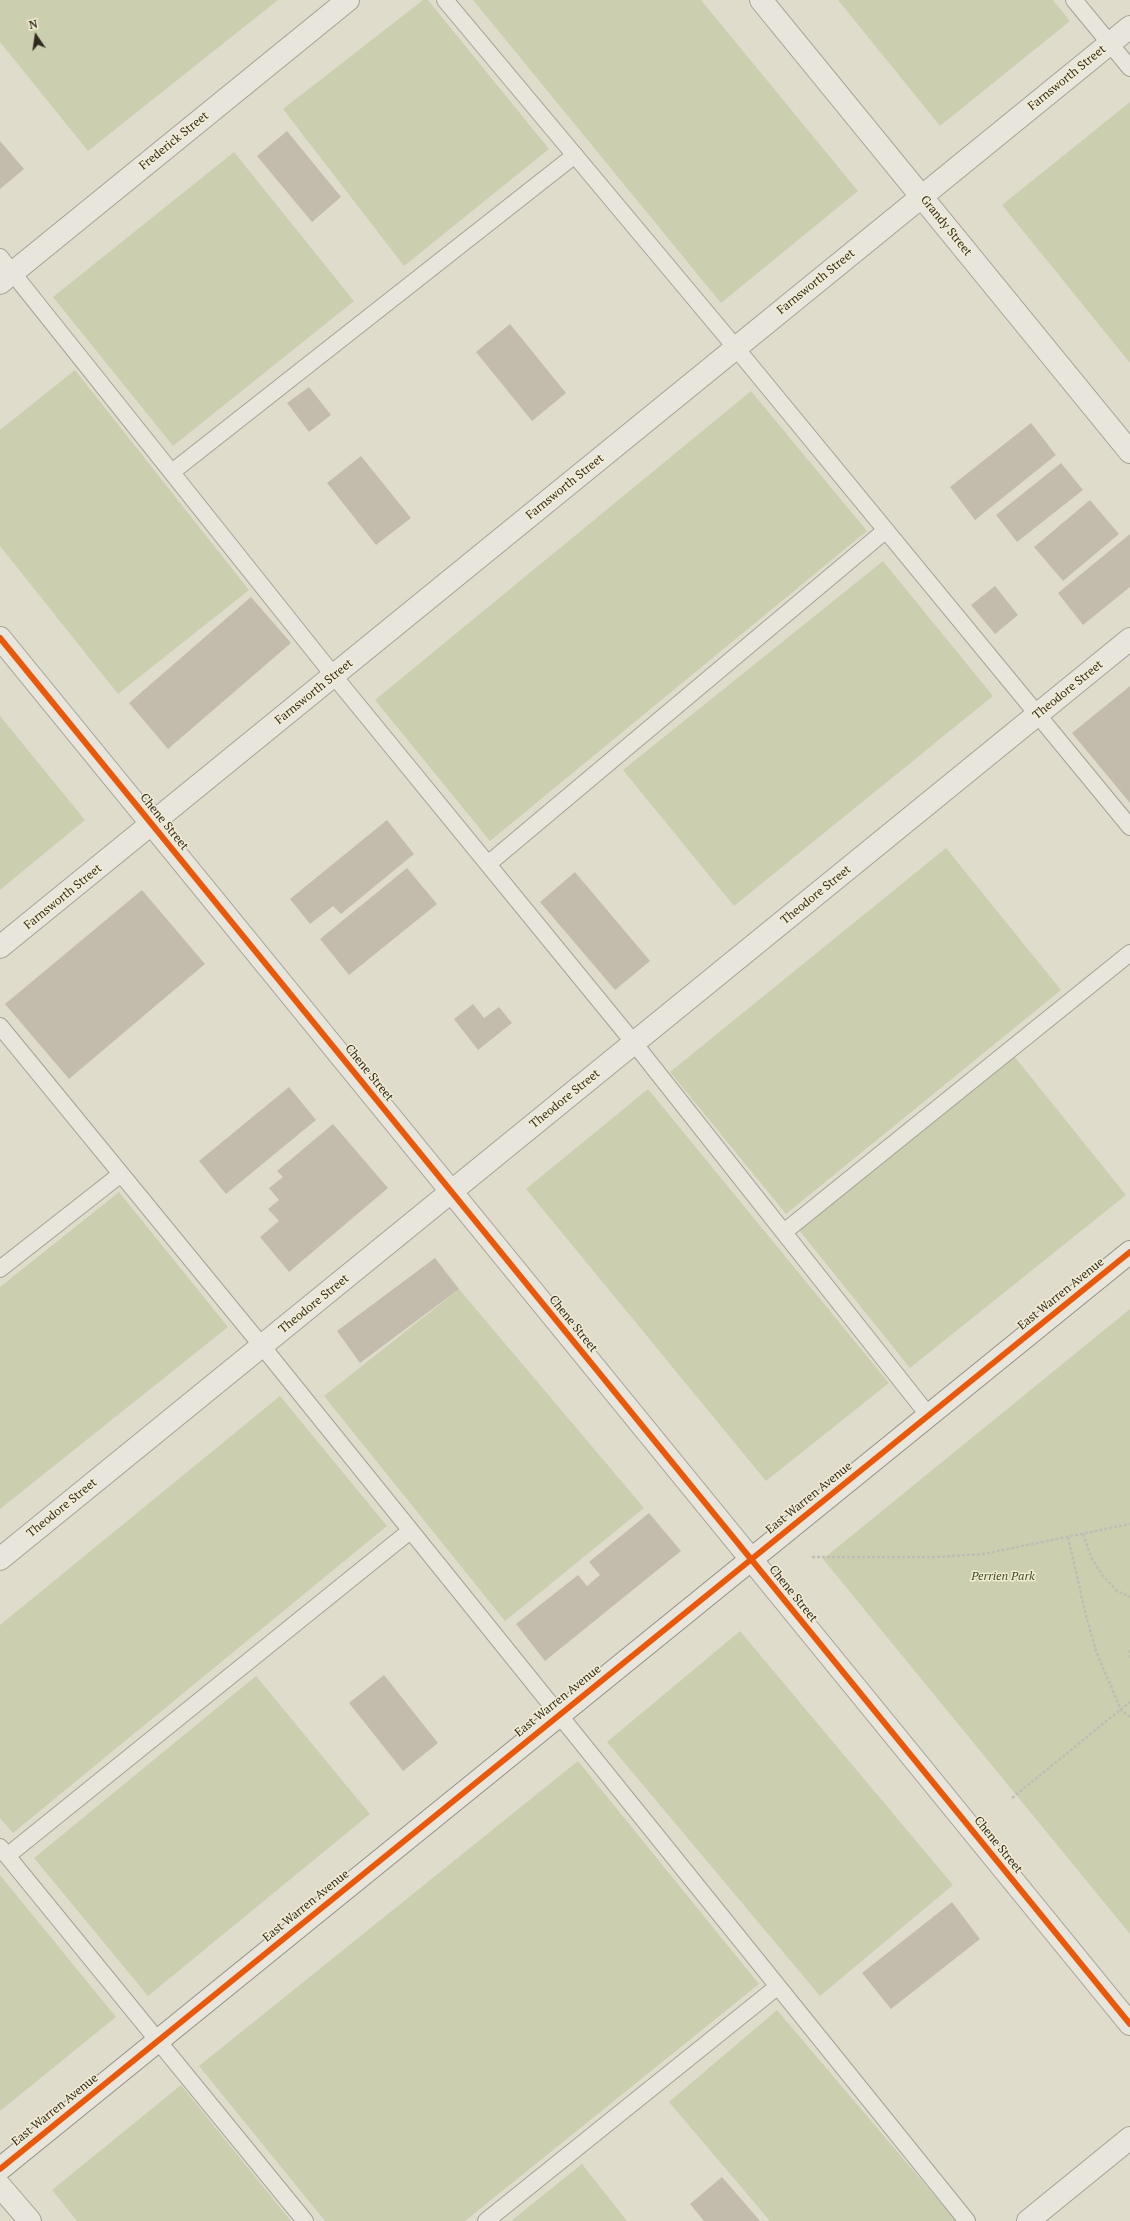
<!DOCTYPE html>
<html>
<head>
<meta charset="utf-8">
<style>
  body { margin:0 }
  #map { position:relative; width:1130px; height:2221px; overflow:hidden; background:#e0dccb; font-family:"PT Serif",serif }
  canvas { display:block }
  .north { position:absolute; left:16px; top:16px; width:40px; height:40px; -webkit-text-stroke:3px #f1ecd2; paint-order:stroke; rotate:347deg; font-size:11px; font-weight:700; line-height:16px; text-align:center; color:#322a1e }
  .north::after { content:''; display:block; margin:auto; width:14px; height:18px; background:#322a1e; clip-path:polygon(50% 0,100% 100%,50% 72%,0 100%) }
</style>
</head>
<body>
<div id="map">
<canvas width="1130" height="2221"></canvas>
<div class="north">N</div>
</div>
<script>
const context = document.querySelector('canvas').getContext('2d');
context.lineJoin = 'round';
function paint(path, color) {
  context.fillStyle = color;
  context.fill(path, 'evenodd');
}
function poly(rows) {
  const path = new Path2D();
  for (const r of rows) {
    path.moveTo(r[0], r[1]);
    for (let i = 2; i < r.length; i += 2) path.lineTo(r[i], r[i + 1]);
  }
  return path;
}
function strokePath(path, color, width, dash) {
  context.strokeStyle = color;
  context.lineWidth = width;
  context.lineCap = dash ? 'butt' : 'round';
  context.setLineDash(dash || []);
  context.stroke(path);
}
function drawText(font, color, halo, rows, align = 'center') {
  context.font = font + ' "PT Serif",serif';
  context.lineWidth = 3;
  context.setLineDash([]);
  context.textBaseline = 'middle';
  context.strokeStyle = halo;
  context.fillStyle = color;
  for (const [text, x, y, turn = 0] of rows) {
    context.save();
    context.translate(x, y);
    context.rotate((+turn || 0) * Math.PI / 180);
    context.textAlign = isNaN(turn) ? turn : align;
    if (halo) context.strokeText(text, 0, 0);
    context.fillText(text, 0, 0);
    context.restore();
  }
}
paint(poly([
  [0,0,278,0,88,151,0,42],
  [423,0,428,0,549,149,404,266,283,109],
  [473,0,701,0,858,191,721,303],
  [838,0,1053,0,1070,21,940,126],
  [1130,102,1130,363,1002,205],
  [234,152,354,301,173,446,53,297],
  [75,370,249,590,118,694,0,546,0,430],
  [751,391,867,531,490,841,375,700],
  [883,561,993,696,734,906,623,770],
  [0,716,85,820,0,890],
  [946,848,1061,990,786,1214,670,1072],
  [1014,1056,1126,1195,910,1368,799,1230],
  [648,1089,889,1383,766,1481,526,1189],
  [119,1192,228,1327,0,1509,0,1287],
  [459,1289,644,1508,505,1621,324,1396],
  [1130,1309,1130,1934,823,1559],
  [280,1396,387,1526,13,1833,0,1818,0,1625],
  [740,1631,953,1885,820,1996,607,1742],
  [256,1676,370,1814,148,1996,34,1858],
  [578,1761,759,1984,465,2221,325,2221,199,2066],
  [0,1875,116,2017,0,2111],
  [777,2010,956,2221,770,2221,669,2102],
  [181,2085,291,2221,77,2221,52,2190],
  [582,2164,627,2221,511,2221]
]), '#cbcfaf');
paint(poly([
  [287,131,341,197,312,222,257,156],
  [0,141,24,169,0,189],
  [510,324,566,393,532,421,476,352],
  [309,387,331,415,309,432,287,403],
  [1031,423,1056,455,975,520,950,487],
  [361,456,411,518,376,545,327,483],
  [1061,463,1083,490,1017,542,996,515],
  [1090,500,1119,534,1063,581,1034,547],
  [1130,534,1130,587,1083,625,1058,593],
  [995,586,1018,615,995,634,971,605],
  [251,597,291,643,168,749,129,703],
  [1130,686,1130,803,1072,733],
  [387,820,414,854,341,914,333,906,310,924,290,899],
  [407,868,437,904,349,975,320,939],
  [575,872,650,961,615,990,540,902],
  [142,890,205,964,69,1079,5,1004],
  [473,1004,484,1018,499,1007,512,1023,478,1050,454,1019],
  [289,1087,316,1120,226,1194,199,1161],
  [333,1124,388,1188,289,1272,260,1237,279,1221,268,1209,279,1200,269,1188,283,1177,277,1171],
  [435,1258,459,1289,360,1363,337,1331],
  [649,1513,681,1551,545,1661,516,1624,578,1575,587,1586,600,1575,589,1562],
  [384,1675,438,1743,403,1771,349,1703],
  [952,1902,980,1939,891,2009,862,1973],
  [722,2177,760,2221,704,2221,690,2204]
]), '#c3bcac');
const service = poly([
  [445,0,736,348,1130,827],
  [1074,0,1130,68],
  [0,257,334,676,634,1043,929,1416],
  [172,472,575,155],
  [488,864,886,530],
  [0,1026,262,1346,967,2221],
  [784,1232,1130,953],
  [0,1269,121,1174],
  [0,1847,305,2221],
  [7,1856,410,1531],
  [486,2221,777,1987]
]);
const minor = poly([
  [761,0,1130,452],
  [0,283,348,0],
  [0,947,1130,27],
  [0,1559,1130,639],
  [0,2186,30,2221],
  [1028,2221,1130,2138]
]);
const tertiary = poly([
  [0,638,1130,2024]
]);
const secondary = poly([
  [0,2169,1130,1252]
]);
strokePath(service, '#a5a195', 18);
strokePath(minor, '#a5a195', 24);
strokePath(tertiary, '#a5a195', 24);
strokePath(secondary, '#959084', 24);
strokePath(poly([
  [1083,1534,1092,1559,1104,1577,1117,1591,1130,1597],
  [1068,1537,1086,1616,1096,1651,1121,1710,1130,1717],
  [812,1557,937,1557,983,1554,1130,1524],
  [1130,1650,1130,1659],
  [1012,1798,1130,1702]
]), '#c1bdb4', 2.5, [3, 2]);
strokePath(service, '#e8e6dc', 16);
strokePath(minor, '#e8e6dc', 22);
strokePath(tertiary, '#e8e6dc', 22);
strokePath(secondary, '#e8e6dc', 22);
strokePath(poly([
  [0,638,1130,2024],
  [0,2169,1130,1252]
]), '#e8590c', 6);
drawText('12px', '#322a1e', '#f1ecd2', [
  ["Farnsworth Street",1067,78,-39],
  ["Frederick Street",174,141,-39],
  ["Grandy Street",946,226,51],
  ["Farnsworth Street",816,282,-39],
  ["Farnsworth Street",565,487,-39],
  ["Theodore Street",1068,690,-39],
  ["Farnsworth Street",314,692,-39],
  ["Chene Street",164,822,51],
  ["Theodore Street",816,895,-39],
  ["Farnsworth Street",63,897,-39],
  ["Chene Street",369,1073,51],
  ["Theodore Street",565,1099,-39],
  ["East Warren Avenue",1061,1294,-39],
  ["Theodore Street",314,1304,-39],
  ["Chene Street",573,1324,51],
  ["East Warren Avenue",809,1498,-39],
  ["Theodore Street",62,1508,-39],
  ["Chene Street",793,1594,51],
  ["East Warren Avenue",558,1701,-39],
  ["Chene Street",998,1845,51],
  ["East Warren Avenue",306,1906,-39],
  ["East Warren Avenue",55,2110,-39]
]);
drawText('italic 12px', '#3e4c27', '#f1ecd2', [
  ["Perrien Park",1003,1577]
]);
</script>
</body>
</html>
